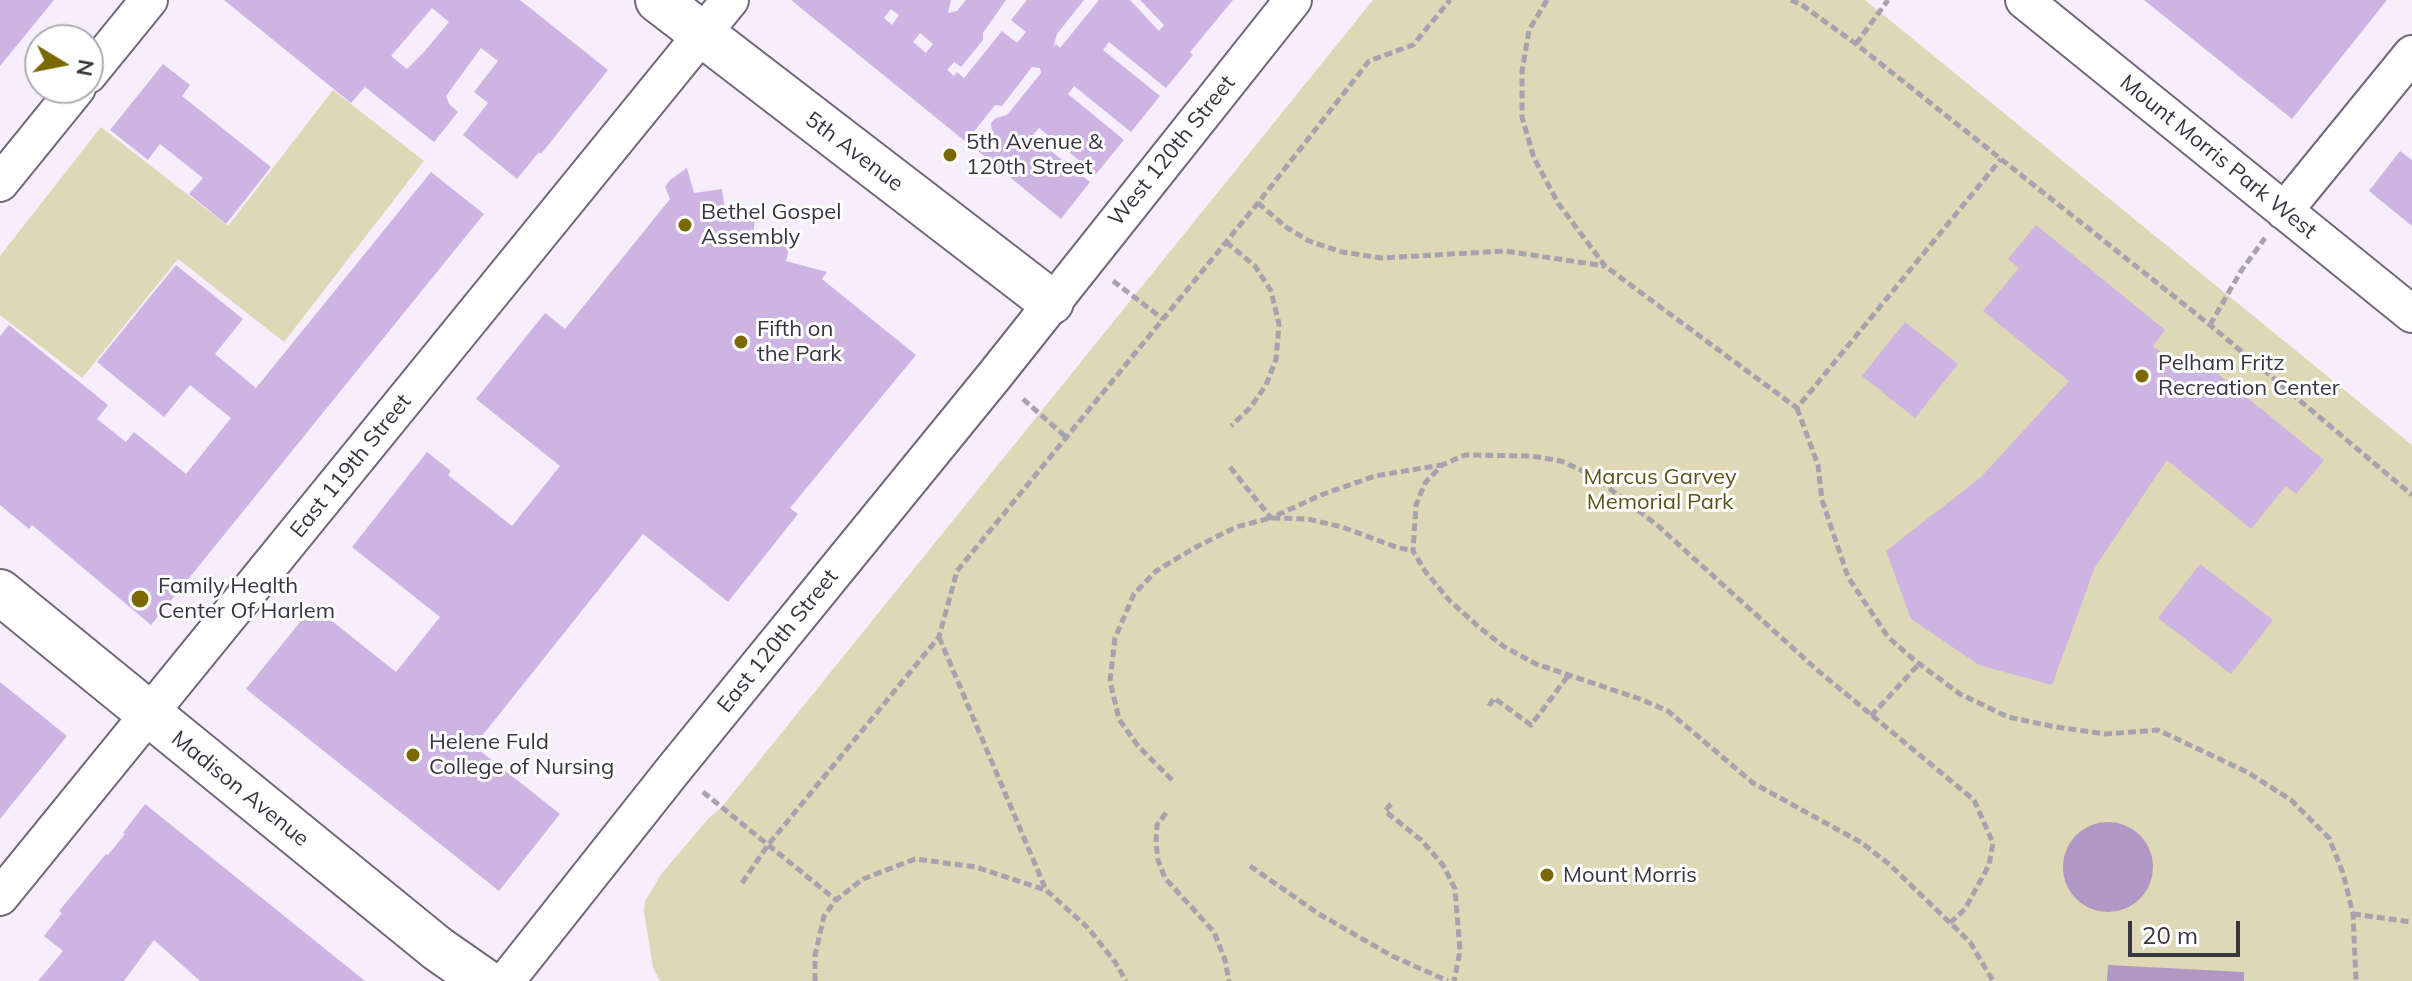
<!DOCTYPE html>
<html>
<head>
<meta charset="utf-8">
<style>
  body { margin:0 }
  #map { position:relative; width:2412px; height:981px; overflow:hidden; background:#f6eefc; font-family:Mulish,sans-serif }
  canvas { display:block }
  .north { position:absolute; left:24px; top:24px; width:80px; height:80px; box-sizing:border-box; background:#fefefe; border:2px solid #afadb1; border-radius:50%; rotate:100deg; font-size:22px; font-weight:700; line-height:32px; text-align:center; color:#39343e }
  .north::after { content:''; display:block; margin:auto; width:28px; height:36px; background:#796900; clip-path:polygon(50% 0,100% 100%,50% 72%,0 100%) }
  .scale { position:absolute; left:2128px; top:921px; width:112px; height:36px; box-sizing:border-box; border:4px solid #39343e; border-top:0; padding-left:10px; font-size:24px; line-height:28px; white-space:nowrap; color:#39343e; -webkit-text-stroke:6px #fefefe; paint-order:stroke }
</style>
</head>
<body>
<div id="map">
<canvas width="2412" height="981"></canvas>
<div class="north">N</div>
<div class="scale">20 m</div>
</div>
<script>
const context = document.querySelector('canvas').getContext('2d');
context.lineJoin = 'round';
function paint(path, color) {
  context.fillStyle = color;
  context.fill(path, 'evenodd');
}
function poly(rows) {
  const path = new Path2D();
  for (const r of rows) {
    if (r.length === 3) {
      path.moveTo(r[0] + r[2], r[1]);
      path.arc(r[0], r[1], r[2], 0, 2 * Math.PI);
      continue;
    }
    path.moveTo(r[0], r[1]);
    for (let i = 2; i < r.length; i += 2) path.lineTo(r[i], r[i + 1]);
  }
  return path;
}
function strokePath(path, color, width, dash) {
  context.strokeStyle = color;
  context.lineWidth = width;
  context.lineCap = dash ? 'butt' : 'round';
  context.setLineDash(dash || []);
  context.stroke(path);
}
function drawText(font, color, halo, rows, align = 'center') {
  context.font = font + ' Mulish,sans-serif';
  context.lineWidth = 6;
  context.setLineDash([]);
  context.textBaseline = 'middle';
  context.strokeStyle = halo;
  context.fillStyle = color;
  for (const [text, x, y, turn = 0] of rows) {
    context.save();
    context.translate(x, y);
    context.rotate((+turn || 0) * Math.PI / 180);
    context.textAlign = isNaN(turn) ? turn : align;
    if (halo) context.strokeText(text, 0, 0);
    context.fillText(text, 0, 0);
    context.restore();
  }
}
paint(poly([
  [1373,0,1865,0,2412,445,2412,981,660,981,653,968,644,911,645,901,662,873,709,818,721,808],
  [333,90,424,161,284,342,178,259,82,378,0,315,0,256,101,127,228,226]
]), '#ded8b6');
paint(poly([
  [2108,867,45],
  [2108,965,2244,972,2244,981,2107,981]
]), '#b198c4');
paint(poly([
  [0,0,54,0,0,66],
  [224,0,520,0,608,70,541,154,539,152,517,179,463,135,488,103,474,92,498,61,481,48,446,96,449,104,458,112,434,142,365,87,351,103],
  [432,8,449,22,424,52,407,69,391,56],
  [791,0,951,0,948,13,957,11,966,0,1006,0,983,33,983,40,961,67,954,62,947,70,954,76,957,72,964,78,1002,31,1017,43,1026,32,1011,20,1027,0,1084,0,1057,34,1053,48,1056,44,1060,48,1099,0,1130,0,1159,31,1164,25,1140,0,1233,0,1190,52,1193,55,1166,88,1109,42,1103,50,1160,96,1131,132,1074,86,1068,94,1124,140,1096,174,1039,128,1032,136,1090,182,1061,219,978,151,992,132,991,123,996,118,1007,115,1041,73,1040,68,1032,67,1002,106,995,105,966,142],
  [891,9,899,15,892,25,884,18],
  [920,33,933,44,926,53,913,42],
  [2144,0,2387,0,2292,119],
  [163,64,190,85,182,96,271,167,226,224,189,194,203,178,160,144,148,160,110,130],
  [2400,151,2412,160,2412,226,2369,191],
  [687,168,694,193,722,189,726,217,755,215,753,240,790,245,786,261,827,272,822,279,916,355,790,508,798,514,728,602,643,534,474,746,560,814,499,891,246,689,313,606,396,672,440,617,352,547,427,452,451,471,448,475,512,526,560,466,476,399,545,313,565,329,670,199,665,187,670,180],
  [431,172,484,214,151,625,32,525,29,529,0,505,0,336,9,325,108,405,97,419,126,442,134,432,186,474,231,418,190,385,164,417,97,362,176,265,243,319,215,354,256,388],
  [2036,225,2165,330,2153,346,2184,371,2196,356,2324,460,2296,494,2286,486,2251,529,2167,460,2095,567,2052,685,1979,665,1911,619,1886,551,1981,477,2069,381,1983,311,2019,268,2008,259],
  [1905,322,1958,364,1915,418,1862,376],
  [2200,564,2273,620,2231,674,2158,618],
  [0,682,67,736,0,819],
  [145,804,365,981,200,981,154,940,124,981,38,981,63,951,44,936,62,913,59,911,106,854,108,855,125,834,123,833]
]), '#ceb4e2');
const minor = poly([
  [2024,0,2412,314],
  [88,75,149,0],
  [0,183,77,88],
  [2284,211,2412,54],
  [0,897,730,0],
  [506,981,674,769,995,375,1293,0]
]);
const secondary = poly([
  [658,0,1051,302],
  [0,592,438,949,484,981]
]);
strokePath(minor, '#73677c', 40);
strokePath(secondary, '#73677c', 48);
strokePath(poly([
  [1547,0,1529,30,1522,72,1522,117,1534,158,1558,203,1605,266,1797,408,2001,159],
  [1791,0,1802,5,1856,44,2001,159,2210,325,2412,495],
  [1856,44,1888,0],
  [1258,203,1286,227,1309,241,1342,252,1382,258,1505,251,1605,266],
  [1226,242,1255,266,1271,291,1279,324,1276,359,1266,385,1250,408,1231,426],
  [1113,281,1163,319],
  [2210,325,2241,271,2265,238],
  [1023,399,1067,438],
  [1797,408,1818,465,1822,500,1848,577,1888,637,1914,660,1960,694,2008,717,2056,727,2106,734,2158,730,2247,772,2291,800,2329,838,2343,873,2353,914,2356,981],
  [1230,467,1271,518,1321,495,1375,476,1441,465],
  [939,637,1046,890],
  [1489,706,1494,698,1531,725,1568,676],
  [1871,716,1919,664],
  [1172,780,1138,746,1119,719,1110,681,1115,638,1134,594,1156,571,1196,547,1236,527,1271,518,1308,519,1342,527,1396,547,1413,551],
  [703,792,836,900],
  [1391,804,1385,811,1421,840,1443,865,1455,889,1460,951,1454,981],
  [1166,813,1157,825,1156,842,1158,860,1165,878,1214,932,1225,960,1229,981],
  [1250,866,1319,914,1392,956,1448,981],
  [742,883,768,845,939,637,957,571,1258,203,1369,61,1413,45,1450,0],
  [2353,914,2412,922],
  [1950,923,1965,909,1989,865,1993,843,1974,800,1816,669,1657,525,1592,475,1561,461,1532,456,1465,455,1442,465,1425,483,1416,505,1413,551,1425,571,1449,600,1479,627,1503,646,1536,664,1640,699,1668,711,1753,783,1862,843,1890,865,1970,942,1993,981],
  [815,981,815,955,824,916,836,900,863,879,915,859,976,867,1046,890,1088,928,1115,962,1126,981]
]), '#a8a1ae', 5, [8, 4]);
strokePath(minor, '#fff', 36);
strokePath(secondary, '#fff', 44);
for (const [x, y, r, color] of [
  [950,155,8,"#796900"],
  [685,225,8,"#796900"],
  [741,342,8,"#796900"],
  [2142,376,8,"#796900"],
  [140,599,10,"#796900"],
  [413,755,8,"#796900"],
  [1547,875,8,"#796900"]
]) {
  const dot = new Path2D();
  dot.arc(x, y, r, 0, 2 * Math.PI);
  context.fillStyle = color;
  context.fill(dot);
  strokePath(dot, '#fefefe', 3);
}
drawText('22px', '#39343e', '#fefefe', [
  ["5th Avenue &",966,142],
  ["120th Street",966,167],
  ["Bethel Gospel",701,212],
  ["Assembly",701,237],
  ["Fifth on",757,329],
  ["the Park",757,354],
  ["Pelham Fritz",2158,363],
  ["Recreation Center",2158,388],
  ["Family Health",158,586],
  ["Center Of Harlem",158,611],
  ["Helene Fuld",429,742],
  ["College of Nursing",429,767],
  ["Mount Morris",1563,875]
], 'left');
drawText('22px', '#39343e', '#fefefe', [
  ["West 120th Street",1172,151,-51],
  ["5th Avenue",854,152,37],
  ["Mount Morris Park West",2218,157,39],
  ["East 119th Street",351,466,-51],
  ["East 120th Street",778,641,-51],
  ["Madison Avenue",240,789,39]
]);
drawText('22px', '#5e5418', '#fefefe', [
  ["Marcus Garvey",1660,477],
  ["Memorial Park",1660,502]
]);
</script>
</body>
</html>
